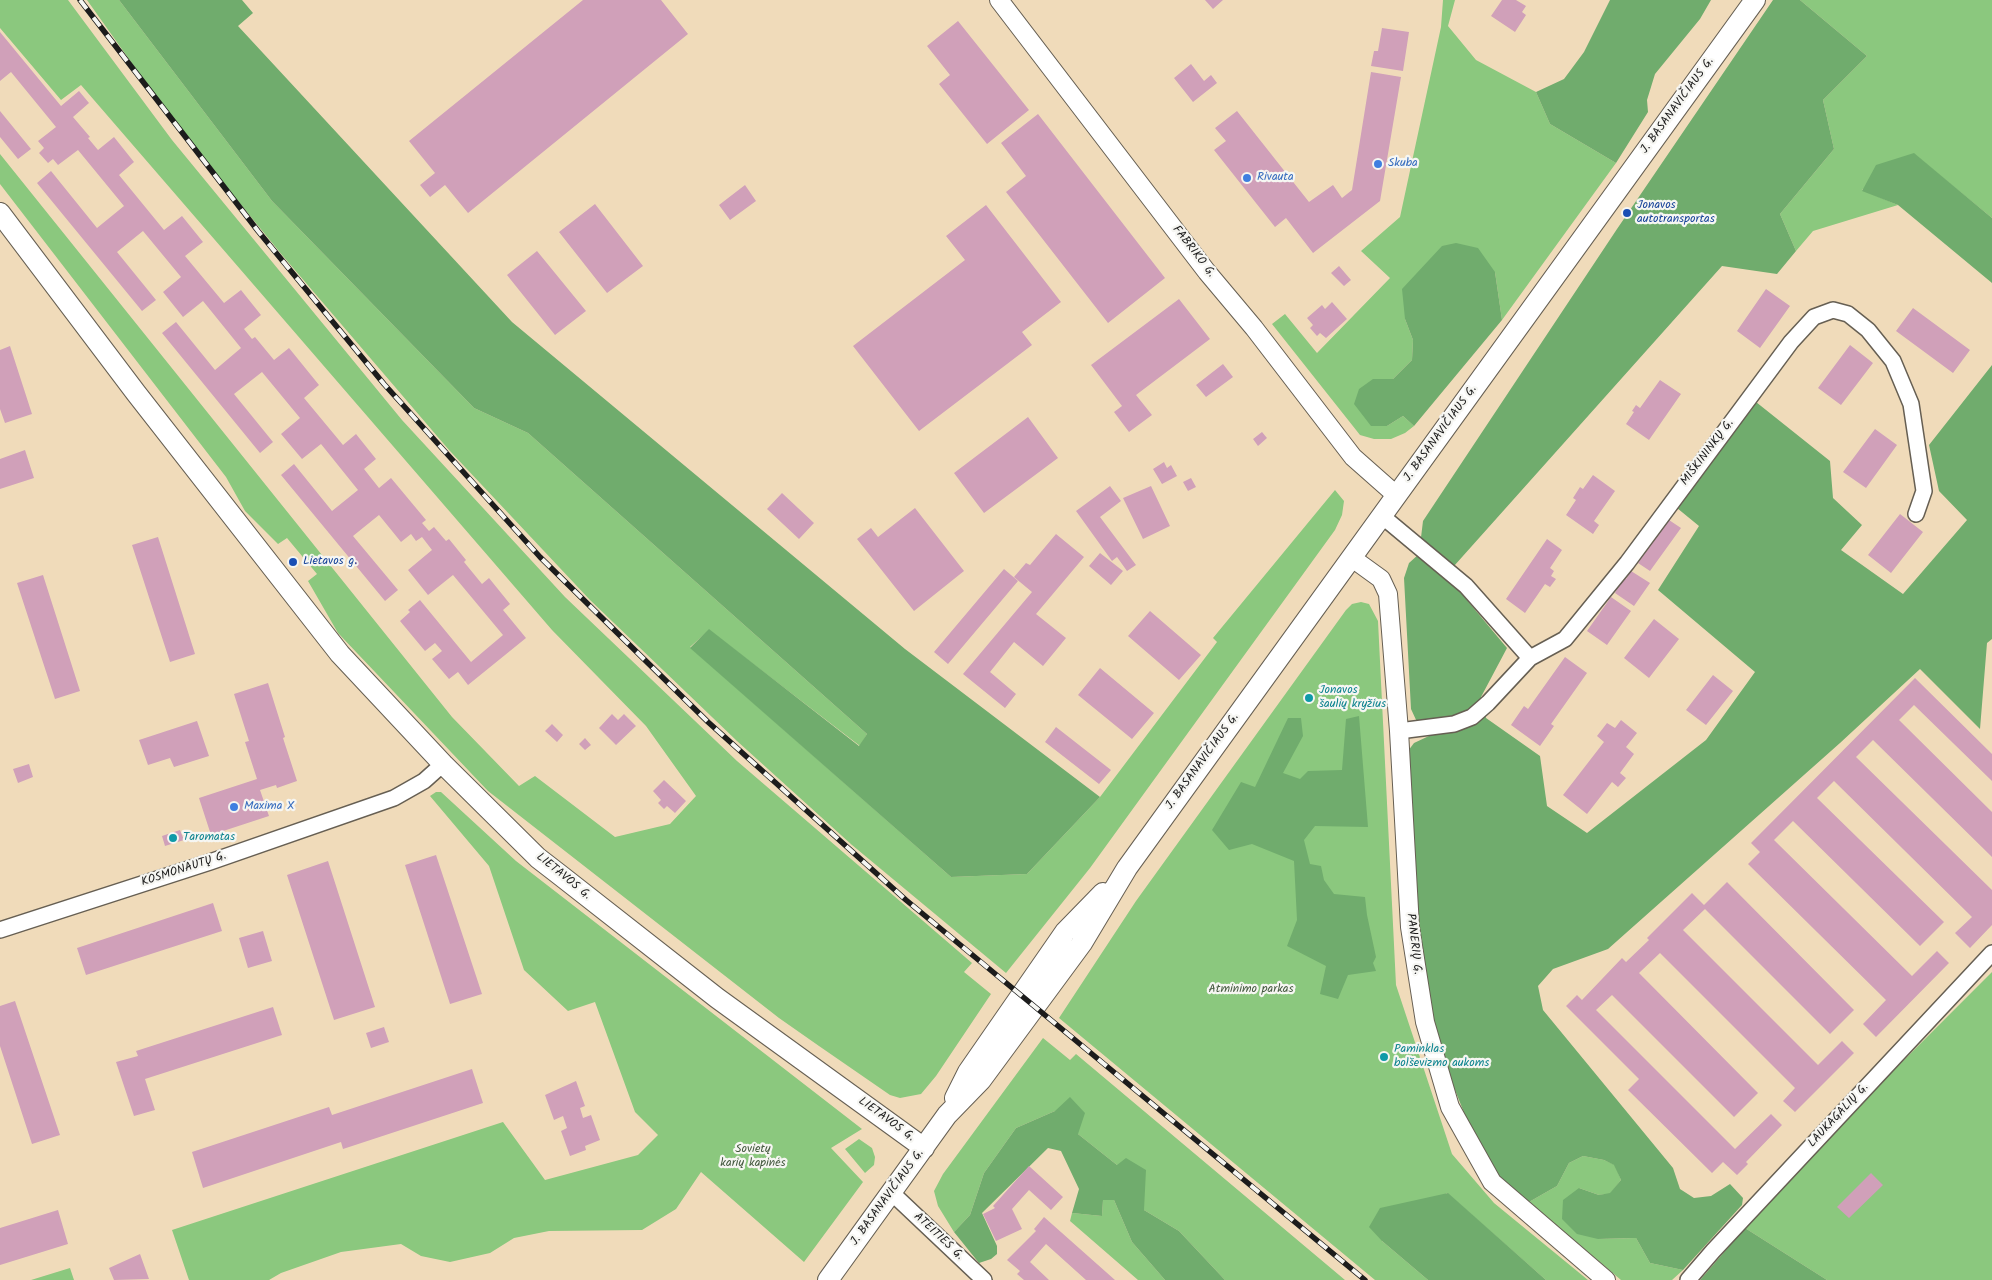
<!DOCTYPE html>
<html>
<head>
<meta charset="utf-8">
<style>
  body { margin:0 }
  canvas { display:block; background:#f0dbba }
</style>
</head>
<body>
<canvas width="1992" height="1280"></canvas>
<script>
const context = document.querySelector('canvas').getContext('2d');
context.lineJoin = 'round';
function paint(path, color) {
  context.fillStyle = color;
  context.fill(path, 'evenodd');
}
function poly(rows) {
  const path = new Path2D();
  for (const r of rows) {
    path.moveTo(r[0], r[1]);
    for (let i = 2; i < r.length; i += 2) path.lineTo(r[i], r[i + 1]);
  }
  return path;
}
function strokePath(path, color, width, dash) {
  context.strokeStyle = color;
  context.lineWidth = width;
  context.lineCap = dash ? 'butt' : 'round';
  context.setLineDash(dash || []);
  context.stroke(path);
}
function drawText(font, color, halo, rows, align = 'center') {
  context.font = font + ' Kalam,sans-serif';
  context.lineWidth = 4.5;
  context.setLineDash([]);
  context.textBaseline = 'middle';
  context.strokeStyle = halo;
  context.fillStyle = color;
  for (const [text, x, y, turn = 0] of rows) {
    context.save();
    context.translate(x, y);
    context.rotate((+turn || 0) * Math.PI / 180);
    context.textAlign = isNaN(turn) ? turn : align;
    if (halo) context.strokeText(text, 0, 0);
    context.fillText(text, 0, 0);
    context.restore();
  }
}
paint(poly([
  [0,0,68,0,172,140,402,420,565,597,737,761,972,963,964,972,991,994,936,1076,921,1094,900,1098,890,1095,819,1046,779,1018,488,791,338,633,308,581,317,574,287,538,278,544,245,511,226,477,0,184,0,154,452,717,519,786,535,776,615,837,670,824,696,796,646,726,552,630,81,85,61,100,0,28],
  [87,0,119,0,272,201,474,408,528,433,867,734,860,746,709,630,690,647,951,877,1027,874,1100,797,1217,642,1213,638,1335,490,1344,501,1342,515,1335,530,1090,868,1006,973,852,845,737,741,590,600,449,450,282,255,175,124],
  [1443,0,1455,0,1448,26,1476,60,1536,92,1550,124,1616,163,1502,320,1495,272,1405,319,1413,340,1412,360,1393,379,1373,379,1387,426,1403,416,1414,426,1405,433,1391,439,1374,439,1360,435,1272,324,1285,314,1317,353,1390,278,1361,251,1400,217,1441,27],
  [1800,0,1992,0,1992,218,1914,154,1862,190,1898,205,1813,231,1796,251,1780,214,1834,149,1823,100,1867,56],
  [1361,602,1369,604,1378,621,1396,985,1452,1154,1494,1203,1588,1280,1546,1280,1447,1193,1382,1241,1428,1280,1375,1280,1059,1018,1136,901,1346,610,1352,604],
  [436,792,441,792,516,861,862,1129,831,1148,863,1182,804,1262,701,1172,676,1209,642,1230,549,1231,514,1238,490,1253,450,1262,421,1256,401,1244,341,1252,281,1273,269,1280,189,1280,172,1230,503,1122,545,1180,638,1155,658,1135,635,1112,595,1002,568,1011,524,970,489,866,430,796],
  [1992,972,1992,1280,1827,1280,1745,1228,1850,1114],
  [1043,1038,1070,1060,1076,1054,1345,1280,1225,1280,1179,1231,1144,1210,1117,1165,1078,1134,1055,1111,1016,1128,984,1173,970,1215,954,1232,938,1206,934,1191,943,1174],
  [859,1139,872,1148,875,1157,874,1165,865,1173,845,1149],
  [1583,1156,1604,1160,1615,1165,1621,1180,1610,1194,1599,1195,1579,1188,1598,1239,1636,1238,1650,1263,1683,1270,1672,1280,1621,1280,1529,1202,1557,1186,1569,1163],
  [1103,1200,1114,1200,1132,1242,1165,1280,1138,1280,1070,1221,1072,1213,1102,1216],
  [70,1268,74,1280,31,1280]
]), '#8bc87e');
paint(poly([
  [119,0,242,0,253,13,238,26,512,322,905,649,1100,797,1027,874,951,877,690,648,709,629,859,746,867,734,528,433,474,408,272,201],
  [1610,0,1711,0,1700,19,1655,74,1647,100,1648,112,1616,163,1550,124,1536,92,1564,79,1584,52],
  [1773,0,1800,0,1867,56,1823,100,1834,149,1780,214,1796,251,1777,274,1722,266,1446,575,1507,648,1481,697,1486,718,1540,756,1547,806,1587,833,1706,740,1755,672,1658,590,1699,526,1677,508,1756,402,1830,461,1833,498,1862,525,1841,550,1903,594,1967,520,1939,491,1929,445,1992,365,1992,639,1987,643,1980,729,1920,669,1840,743,1608,949,1553,969,1538,986,1543,1010,1673,1168,1680,1189,1694,1198,1711,1196,1730,1184,1743,1198,1742,1205,1683,1270,1650,1263,1636,1238,1598,1239,1577,1234,1562,1219,1563,1200,1579,1188,1599,1195,1610,1193,1621,1180,1614,1165,1604,1160,1583,1156,1569,1163,1557,1186,1529,1202,1498,1175,1479,1147,1465,1115,1449,1075,1426,990,1417,916,1408,751,1414,743,1429,736,1428,723,1417,722,1411,709,1404,578,1409,563,1419,554,1423,521,1617,229],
  [1914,153,1992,218,1992,283,1898,205,1862,191,1876,165],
  [1456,243,1478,248,1495,272,1502,320,1414,426,1403,416,1387,426,1371,426,1354,404,1359,389,1373,379,1393,379,1412,360,1413,340,1405,319,1402,289,1442,246],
  [1359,716,1368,827,1315,826,1304,840,1310,864,1321,866,1324,880,1334,894,1365,897,1367,915,1376,957,1373,963,1376,971,1348,975,1338,999,1320,994,1326,966,1287,946,1297,920,1294,861,1252,844,1229,850,1212,830,1241,782,1255,787,1288,718,1301,718,1303,736,1283,773,1300,779,1308,771,1342,770,1346,719],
  [1070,1097,1085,1113,1078,1134,1117,1165,1126,1158,1146,1170,1144,1210,1179,1231,1225,1280,1165,1280,1132,1242,1114,1200,1103,1200,1102,1216,1072,1213,1079,1189,1061,1151,1048,1148,982,1213,997,1246,997,1254,991,1259,979,1263,954,1232,970,1215,984,1173,1016,1128,1055,1111],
  [1448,1193,1546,1280,1428,1280,1382,1241,1369,1227,1380,1208],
  [1745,1228,1827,1280,1700,1280]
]), '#70ac6d');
paint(poly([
  [583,0,661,0,688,34,468,213,445,185,430,197,420,185,435,173,409,141],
  [1205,0,1223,0,1213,9],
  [1502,0,1516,0,1526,6,1522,12,1526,15,1515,32,1491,16],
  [958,21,1029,110,987,144,939,84,950,75,927,46],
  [1382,28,1409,32,1403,71,1371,66,1374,51,1378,51],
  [0,32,61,106,79,91,89,103,73,117,90,137,88,138,98,150,114,137,134,162,119,175,164,230,182,216,203,242,185,256,224,303,241,290,261,315,244,329,252,339,255,337,274,360,289,348,319,385,304,398,343,445,356,434,376,459,364,469,379,488,391,478,426,520,422,523,429,531,434,527,446,541,449,539,466,560,464,562,482,584,489,578,510,604,503,610,526,638,468,685,458,672,449,679,432,659,442,651,435,643,425,651,400,621,410,612,408,610,420,600,471,662,503,635,453,575,428,595,408,570,432,550,422,537,416,541,411,534,401,542,379,515,353,536,398,590,385,601,281,475,294,464,332,511,358,490,321,444,302,459,281,434,300,418,262,372,234,394,273,442,260,453,162,333,176,322,215,370,241,348,203,301,183,317,163,292,181,277,143,231,117,252,156,300,142,311,37,183,51,171,97,228,124,206,78,150,58,165,53,159,48,163,39,153,44,148,38,141,56,127,11,72,0,81],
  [1191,64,1204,81,1211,75,1217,83,1193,102,1174,78],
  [1371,72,1401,77,1380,201,1313,253,1286,218,1275,227,1214,150,1226,141,1215,128,1237,111,1309,202,1333,185,1342,198,1352,190],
  [0,111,31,149,18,159,0,137],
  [1038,114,1165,278,1108,323,1006,192,1026,176,1001,143],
  [745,185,756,201,730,220,719,205],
  [595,204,643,266,607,293,559,232],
  [986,205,1061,302,1022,332,1032,345,919,431,853,346,965,260,946,236],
  [537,251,586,311,555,335,507,275],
  [1339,266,1351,280,1344,286,1331,273],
  [1766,289,1790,306,1760,348,1737,331],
  [1179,299,1210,339,1136,395,1152,415,1129,432,1114,412,1122,406,1091,365],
  [1332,302,1347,319,1326,338,1320,333,1317,336,1310,328,1313,325,1307,318,1322,305,1325,309],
  [1913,308,1970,350,1953,373,1896,331],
  [1850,345,1873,363,1841,405,1818,388],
  [10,346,32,414,5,423,0,409,0,350],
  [1223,364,1233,377,1206,397,1196,385],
  [1660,380,1681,394,1649,440,1626,424,1634,412,1632,411,1636,405,1640,408],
  [1028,417,1058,458,984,513,954,473],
  [1875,429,1897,445,1866,488,1843,472],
  [1262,432,1267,438,1258,446,1253,439],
  [25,450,34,478,0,489,0,459],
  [1164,462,1167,468,1171,465,1177,476,1162,484,1153,469],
  [1593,475,1615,491,1594,521,1599,525,1593,534,1566,515,1576,500,1573,498,1580,487,1583,489],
  [1191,478,1196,487,1188,491,1183,482],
  [1110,486,1121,501,1100,517,1136,565,1127,571,1117,557,1112,561,1076,511],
  [1151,486,1170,526,1143,539,1123,498],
  [782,493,814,523,799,539,767,509],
  [915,508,964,571,914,611,857,539,871,528,878,537],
  [1900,514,1923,532,1891,573,1868,555],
  [1669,520,1681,528,1650,571,1638,563],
  [1056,534,1084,557,1036,614,1066,638,1043,666,1014,642,990,672,1016,694,1005,708,963,674,1032,592,1014,577,1026,563,1030,565],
  [158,537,195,654,170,662,132,545],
  [1547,539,1562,550,1550,568,1554,571,1551,576,1556,579,1550,587,1545,584,1525,613,1506,599],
  [1100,553,1123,571,1111,585,1089,566],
  [1004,569,1018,581,948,664,934,652],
  [1631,571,1650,583,1634,606,1615,593,1617,589,1615,588,1623,577,1626,579],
  [43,575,80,691,55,699,17,583],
  [1611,597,1631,611,1607,645,1587,631],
  [1150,611,1201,655,1179,680,1128,636],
  [1654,619,1679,639,1649,678,1624,658],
  [1565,657,1587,673,1551,724,1554,726,1540,746,1511,725,1524,706,1528,709],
  [1100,668,1154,713,1132,739,1078,695],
  [1713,675,1733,691,1706,725,1686,710],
  [1915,678,1992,754,1992,781,1914,705,1899,720,1992,812,1992,857,1873,740,1856,757,1992,890,1992,925,1970,948,1955,933,1972,917,1834,781,1817,798,1944,922,1920,946,1793,821,1774,840,1912,976,1937,951,1949,963,1876,1037,1863,1024,1886,1000,1748,864,1760,852,1751,843],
  [268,683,285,737,283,738,297,781,277,788,276,785,260,790,269,816,211,835,199,798,257,779,245,742,249,741,234,694],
  [612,714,618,720,624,714,636,726,616,745,599,728],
  [1621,720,1637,733,1626,747,1634,754,1620,773,1626,778,1618,787,1612,782,1587,814,1563,795,1604,742,1597,736,1607,723,1615,728],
  [197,721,209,756,174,767,170,758,148,765,139,740],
  [552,724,563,735,557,742,545,731],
  [1056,727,1111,770,1099,784,1045,742],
  [585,738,591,745,585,750,579,744],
  [29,764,33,777,18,783,13,769],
  [664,780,686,801,675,813,667,806,664,809,658,803,661,800,653,791],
  [180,830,184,840,165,846,162,836],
  [436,855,482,994,450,1004,405,865],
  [328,861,375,1007,334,1020,287,875],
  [1727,882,1854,1010,1830,1034,1705,909,1683,930,1818,1065,1842,1041,1854,1053,1795,1112,1783,1101,1795,1088,1660,953,1639,973,1758,1093,1734,1117,1612,995,1596,1010,1735,1149,1771,1114,1782,1125,1746,1162,1748,1164,1737,1175,1723,1162,1712,1173,1628,1090,1639,1079,1566,1006,1577,995,1582,1000,1622,958,1626,962,1649,940,1647,938,1692,893,1704,905],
  [213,903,222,931,86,975,77,948],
  [263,931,272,961,248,968,239,938],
  [15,1001,60,1135,32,1144,0,1046,0,1006],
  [273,1007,282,1035,145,1079,155,1110,134,1116,116,1062,138,1056,136,1051],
  [384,1027,389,1042,371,1048,366,1033],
  [472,1069,483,1103,343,1149,341,1142,203,1188,192,1152,329,1107,332,1115],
  [576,1081,585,1106,580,1108,583,1118,591,1115,600,1140,585,1146,586,1150,570,1156,561,1131,567,1128,563,1116,554,1120,545,1095],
  [1029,1166,1063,1197,1051,1210,1029,1190,1012,1209,1022,1229,996,1241,983,1214,995,1208,993,1206],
  [1871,1173,1883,1185,1849,1218,1837,1207],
  [58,1210,68,1244,0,1265,0,1228],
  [1044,1217,1115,1280,1086,1280,1046,1244,1030,1262,1049,1280,1024,1280,1017,1274,1020,1271,1007,1260,1036,1231,1034,1229],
  [140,1254,149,1279,114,1280,109,1268]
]), '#d0a0b9');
const minor = poly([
  [1382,516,1466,586,1530,658],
  [1399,731,1454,724,1472,717,1488,703,1530,658,1565,639,1627,563,1791,342,1814,317,1833,310,1848,314,1868,330,1893,361,1911,404,1924,491,1916,514],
  [0,930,210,862,394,798,424,781,443,764],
  [892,1193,984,1280],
  [1688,1280,1713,1251,1992,953]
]);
const tertiary = poly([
  [999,0,1207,272,1254,328,1353,457,1396,495],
  [1352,558,1381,579,1388,594,1399,731,1410,927,1425,1022,1450,1107,1492,1182,1606,1280]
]);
const secondary = poly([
  [0,213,136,393,340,654,443,764,538,858,560,875,717,998,924,1148],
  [955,1098,968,1072,1065,932,1103,893],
  [828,1280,947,1115,981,1080,1082,943,1127,868,1755,0]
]);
strokePath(minor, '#665f53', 18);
strokePath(tertiary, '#665f53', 20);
strokePath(secondary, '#665f53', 22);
strokePath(minor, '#fff', 15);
strokePath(tertiary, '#fff', 18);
strokePath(secondary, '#fff', 20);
const rail = poly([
  [80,0,258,231,384,384,540,557,708,722,906,900,1365,1280]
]);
strokePath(rail, '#1c1c1c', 5.5);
strokePath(rail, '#f6f6f2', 4, [11]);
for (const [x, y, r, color] of [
  [1378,164,5,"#3f7fe0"],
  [1247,178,5,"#3f7fe0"],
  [1627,213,5,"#1a4fb4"],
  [293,562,5,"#1a4fb4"],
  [1309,698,5,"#0f9aa8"],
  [234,807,5,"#3f7fe0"],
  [173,838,5,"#0f9aa8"],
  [1384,1057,5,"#0f9aa8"]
]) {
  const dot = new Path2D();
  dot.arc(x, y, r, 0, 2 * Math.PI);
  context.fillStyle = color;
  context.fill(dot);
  strokePath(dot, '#f6f6f2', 2);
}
drawText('12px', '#1c1c1c', '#f6f6f2', [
  ["J. BASANAVIČIAUS G.",1678,106,-54],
  ["FABRIKO G.",1193,252,52],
  ["J. BASANAVIČIAUS G.",1441,434,-54],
  ["MIŠKININKŲ G.",1708,453,-53],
  ["J. BASANAVIČIAUS G.",1203,762,-54],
  ["KOSMONAUTŲ G.",184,870,-18],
  ["LIETAVOS G.",563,877,39],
  ["PANERIŲ G.",1413,944,83],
  ["LAUKAGALIŲ G.",1839,1116,-47],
  ["LIETAVOS G.",886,1120,36],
  ["J. BASANAVIČIAUS G.",888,1198,-54],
  ["ATEITIES G.",938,1237,43]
]);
drawText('12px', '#366cbe', '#f6f6f2', [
  ["Skuba",1388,164],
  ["Rivauta",1257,178],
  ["Maxima X",244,807]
], 'left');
drawText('12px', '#164399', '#f6f6f2', [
  ["Jonavos",1637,206],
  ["autotransportas",1637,220],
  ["Lietavos g.",303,562]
], 'left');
drawText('12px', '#0d838f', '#f6f6f2', [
  ["Jonavos",1319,691],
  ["šaulių kryžius",1319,705],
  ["Taromatas",183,838],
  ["Paminklas",1394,1050],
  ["bolševizmo aukoms",1394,1064]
], 'left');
drawText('12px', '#43583e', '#f6f6f2', [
  ["Atminimo parkas",1251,990],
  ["Sovietų",753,1150],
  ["karių kapinės",753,1164]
]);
</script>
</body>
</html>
